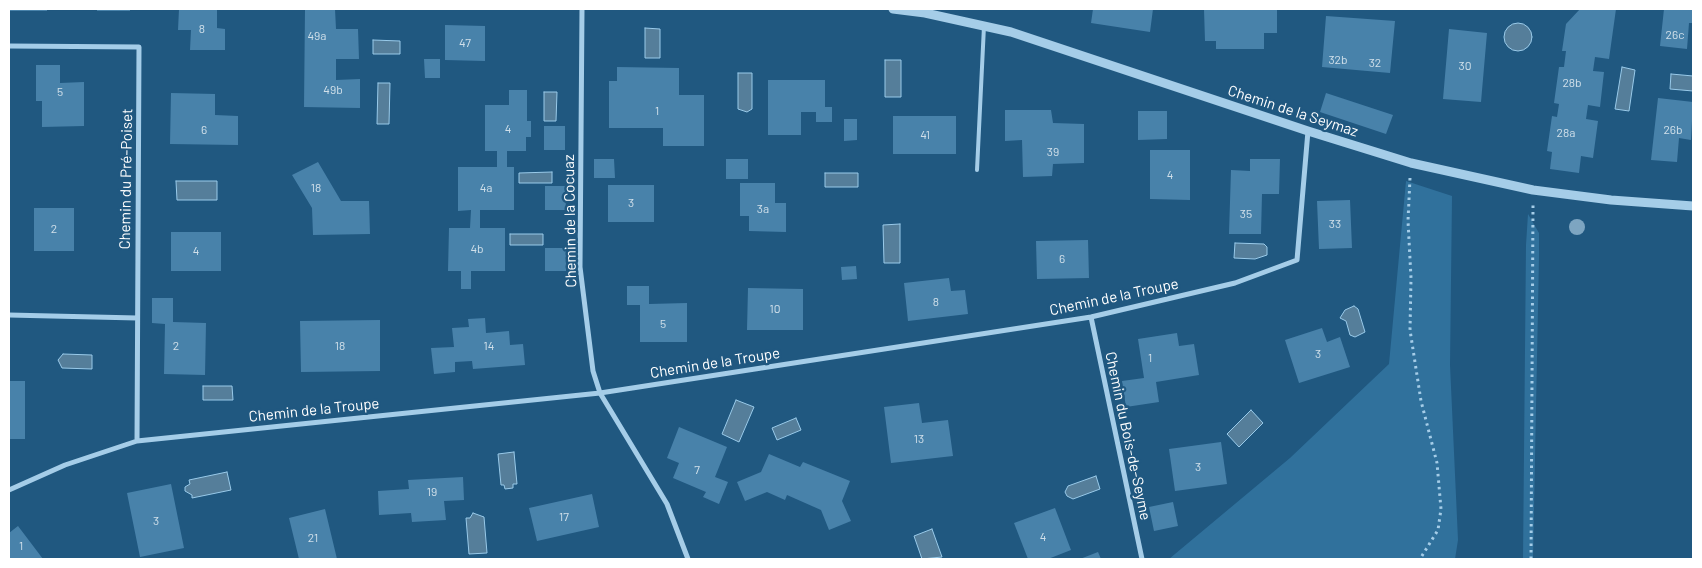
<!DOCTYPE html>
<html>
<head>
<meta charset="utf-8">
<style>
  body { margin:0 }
  #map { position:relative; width:1702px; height:568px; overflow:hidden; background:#205880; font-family:Barlow,sans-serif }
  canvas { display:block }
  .frame { position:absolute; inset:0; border:10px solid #fff; pointer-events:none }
</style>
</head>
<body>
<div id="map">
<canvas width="1702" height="568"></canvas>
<div class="frame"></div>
</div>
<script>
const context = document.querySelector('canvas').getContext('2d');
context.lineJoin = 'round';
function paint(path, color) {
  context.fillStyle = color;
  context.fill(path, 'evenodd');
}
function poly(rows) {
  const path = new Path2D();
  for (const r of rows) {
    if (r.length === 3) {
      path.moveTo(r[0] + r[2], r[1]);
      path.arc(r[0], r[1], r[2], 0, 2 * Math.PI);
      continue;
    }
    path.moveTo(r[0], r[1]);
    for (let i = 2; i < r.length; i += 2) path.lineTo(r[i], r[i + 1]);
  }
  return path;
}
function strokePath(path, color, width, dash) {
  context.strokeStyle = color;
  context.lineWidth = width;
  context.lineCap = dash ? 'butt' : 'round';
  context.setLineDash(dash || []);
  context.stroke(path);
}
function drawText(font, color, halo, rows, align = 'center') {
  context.font = font + ' Barlow,sans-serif';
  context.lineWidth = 5;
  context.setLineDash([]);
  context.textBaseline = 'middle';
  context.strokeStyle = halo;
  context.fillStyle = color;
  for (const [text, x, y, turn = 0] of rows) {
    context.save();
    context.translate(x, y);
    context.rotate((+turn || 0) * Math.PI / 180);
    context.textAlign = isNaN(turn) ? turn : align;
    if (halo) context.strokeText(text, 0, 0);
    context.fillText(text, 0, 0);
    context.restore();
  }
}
paint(poly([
  [1406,181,1452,196,1450,365,1458,540,1455,559,1169,559,1290,458,1389,364],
  [1528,214,1539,233,1539,257,1533,559,1523,559,1526,245]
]), '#30719c');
const water = poly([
  [1518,37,14],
  [645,28,660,29,660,58,645,58,645,28],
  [373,40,400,41,400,54,373,54,373,40],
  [885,60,901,60,901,97,885,97,885,60],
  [1622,67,1635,70,1629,111,1615,109,1622,67],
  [738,73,752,73,752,109,747,112,738,109,738,73],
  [1671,74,1693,76,1693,91,1670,89,1671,74],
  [378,83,390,83,389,124,377,124,378,83],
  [544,92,557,92,556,121,544,121,544,92],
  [552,172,552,183,519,183,519,173,552,172],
  [825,173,858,173,858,187,825,187,825,173],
  [176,181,217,181,217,200,177,200,176,181],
  [900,224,900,263,884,263,883,225,900,224],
  [510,234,543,234,543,245,510,245,510,234],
  [1235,243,1264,244,1267,247,1267,255,1255,259,1234,258,1235,243],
  [1354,306,1358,309,1365,332,1355,337,1350,335,1346,321,1340,318,1345,310,1354,306],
  [63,354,92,355,92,369,62,368,58,360,63,354],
  [203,386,232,386,233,400,203,400,203,386],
  [736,400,754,407,739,442,722,434,736,400],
  [1251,410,1263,423,1239,447,1227,434,1251,410],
  [796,418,801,430,777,440,772,428,796,418],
  [514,452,517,484,513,484,513,488,505,489,504,485,501,485,498,454,514,452],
  [227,472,231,490,192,498,192,495,185,491,185,487,190,484,189,480,227,472],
  [1096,476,1100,489,1073,499,1067,496,1065,492,1068,486,1096,476],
  [473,513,484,517,487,553,469,554,466,518,470,518,473,513],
  [932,529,942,557,922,559,914,536,932,529]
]);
paint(water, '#557e9a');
strokePath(water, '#99cae9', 1);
paint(poly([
  [9,9,47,9,47,11,9,11],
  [97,9,130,9,130,11,97,11],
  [179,9,217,9,217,28,225,29,225,50,190,50,191,30,178,30],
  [305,9,335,9,336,29,358,29,359,59,336,59,336,80,360,79,360,108,304,107],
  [1093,9,1153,9,1150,32,1091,23],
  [1204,9,1277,9,1277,33,1264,33,1264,49,1216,49,1216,41,1205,41],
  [1580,9,1616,9,1609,59,1595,57,1593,71,1604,72,1600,107,1588,105,1586,119,1598,121,1593,158,1581,156,1579,173,1550,169,1552,152,1547,151,1552,116,1557,117,1559,104,1554,103,1559,67,1564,67,1566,51,1562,51,1566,24],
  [1664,9,1693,9,1693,23,1689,23,1687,49,1660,46],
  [1326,16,1395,21,1390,73,1322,67],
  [445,25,485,26,485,61,445,60],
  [1449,29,1487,33,1481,102,1443,99],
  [424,59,440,59,440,78,425,78],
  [36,65,60,65,60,83,84,82,84,126,42,127,42,101,36,101],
  [617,67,679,68,679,95,704,95,704,146,663,146,663,128,609,128,609,81,617,81],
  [768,80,825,80,825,107,832,107,832,122,816,122,816,112,801,112,801,135,768,135],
  [509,90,527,90,527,121,531,121,531,137,526,137,526,151,507,151,507,167,514,167,514,210,480,210,480,228,505,228,505,271,471,271,471,289,461,289,461,271,448,271,449,228,470,228,471,210,458,211,458,167,497,167,497,151,485,151,485,105,509,105],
  [171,93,215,94,215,115,238,116,238,145,170,144],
  [1326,93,1393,115,1386,134,1320,112],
  [1658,98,1693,102,1691,140,1679,138,1677,162,1651,160],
  [1005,110,1051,110,1053,123,1084,124,1084,163,1053,164,1052,176,1023,177,1022,140,1005,141],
  [1138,111,1167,111,1167,139,1138,140],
  [893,116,956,116,956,154,893,154],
  [844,119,857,119,857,140,844,141],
  [544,126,565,126,565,150,544,150],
  [1150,150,1190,150,1190,200,1150,199],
  [594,159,614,159,615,178,594,178],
  [726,159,748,159,748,179,726,179],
  [1250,159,1280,159,1279,194,1262,194,1261,234,1229,234,1231,170,1250,171],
  [318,162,341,201,369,201,370,234,313,235,312,208,292,175],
  [740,183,775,183,775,203,786,203,786,232,749,231,749,216,740,216],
  [608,185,654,185,654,222,608,222],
  [545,186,565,186,566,210,545,210],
  [1350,200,1352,248,1319,249,1317,201],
  [34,208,74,208,74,251,34,251],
  [171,232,221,232,221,271,171,271],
  [1088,240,1089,278,1037,279,1036,241],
  [545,248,566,248,566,271,545,271],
  [856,266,857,279,842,280,841,267],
  [949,278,951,291,965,290,968,314,908,321,904,283],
  [627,286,649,286,649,304,687,303,687,342,640,342,640,305,627,305],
  [748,288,803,289,803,330,747,330],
  [152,298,173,298,173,322,206,323,205,375,164,374,165,324,152,323],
  [485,318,486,333,509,331,510,345,523,344,525,365,473,369,472,361,455,362,455,372,434,374,431,348,454,347,452,328,469,327,468,319],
  [380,320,380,371,301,372,300,321],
  [1322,328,1327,342,1340,337,1350,367,1299,383,1285,340],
  [1177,333,1179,346,1194,344,1199,375,1156,382,1159,402,1126,407,1122,381,1144,378,1138,339],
  [9,381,25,381,25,439,9,439],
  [919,403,922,423,948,420,953,456,891,463,884,407],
  [679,427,727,447,715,477,728,482,719,504,703,497,706,492,673,478,679,463,667,458],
  [1221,442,1227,484,1175,491,1169,449],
  [769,454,800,467,803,462,850,481,842,501,851,521,829,530,821,510,787,495,785,500,767,492,745,501,737,482,761,472],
  [463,477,464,500,444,501,446,520,412,522,411,513,379,515,378,491,409,489,408,480],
  [171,484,184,548,140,557,127,493],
  [592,494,599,527,537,541,529,508],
  [1173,502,1178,526,1154,531,1149,507],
  [1055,508,1071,550,1048,559,1028,559,1014,523],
  [325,509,337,559,299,559,289,518],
  [18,526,43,559,9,559,9,533],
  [1098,552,1101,559,1080,559]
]), '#4882aa');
strokePath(poly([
  [1410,178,1408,221,1411,278,1410,330,1421,401,1437,463,1441,509,1438,530,1420,559],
  [1531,559,1533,205]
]), '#a5cde8', 3, [2.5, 4]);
strokePath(poly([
  [977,170,984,26]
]), '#a5cde8', 4);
strokePath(poly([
  [582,9,580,267,593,371,600,393,667,504,688,559],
  [9,46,139,47,137,441],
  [9,315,137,318],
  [1091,317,1142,559],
  [9,490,65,465,137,441,600,393,1091,317,1235,283,1297,260,1308,131]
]), '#a5cde8', 5);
strokePath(poly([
  [893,9,925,13,1011,32,1308,131,1411,163,1533,190,1611,200,1693,206]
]), '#a5cde8', 9);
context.fillStyle = '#7da5c1';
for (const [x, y] of [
  [1577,227]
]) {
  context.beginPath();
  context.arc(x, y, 8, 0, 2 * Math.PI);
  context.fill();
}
drawText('12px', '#d1e0ea', null, [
  ["8",202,29],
  ["26c",1675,35],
  ["49a",317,36],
  ["47",465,43],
  ["32b",1338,60],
  ["32",1375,63],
  ["30",1465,66],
  ["28b",1572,83],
  ["49b",333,90],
  ["5",60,92],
  ["1",657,111],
  ["4",508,129],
  ["6",204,130],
  ["26b",1673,130],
  ["28a",1566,133],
  ["41",925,135],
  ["39",1053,152],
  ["4",1170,175],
  ["18",316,188],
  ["4a",486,188],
  ["3",631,203],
  ["3a",763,209],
  ["35",1246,214],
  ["33",1335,224],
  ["2",54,229],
  ["4b",477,249],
  ["4",196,251],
  ["6",1062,259],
  ["8",936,302],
  ["10",775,309],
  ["5",663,324],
  ["2",176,346],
  ["18",340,346],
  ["14",489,346],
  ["3",1318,354],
  ["1",1150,358],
  ["13",919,439],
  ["3",1198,467],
  ["7",697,470],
  ["19",432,492],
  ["17",564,517],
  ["3",156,521],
  ["4",1043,537],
  ["21",313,538],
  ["1",21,546]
]);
drawText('15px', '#fff', '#205880', [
  ["Chemin de la Seymaz",1293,111,18],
  ["Chemin du Pré-Poiset",126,179,-89],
  ["Chemin de la Cocuaz",570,221,-91],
  ["Chemin de la Troupe",1114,297,-12],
  ["Chemin de la Troupe",715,363,-9],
  ["Chemin de la Troupe",314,410,-6],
  ["Chemin du Bois-de-Seyme",1128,436,78]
]);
</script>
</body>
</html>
